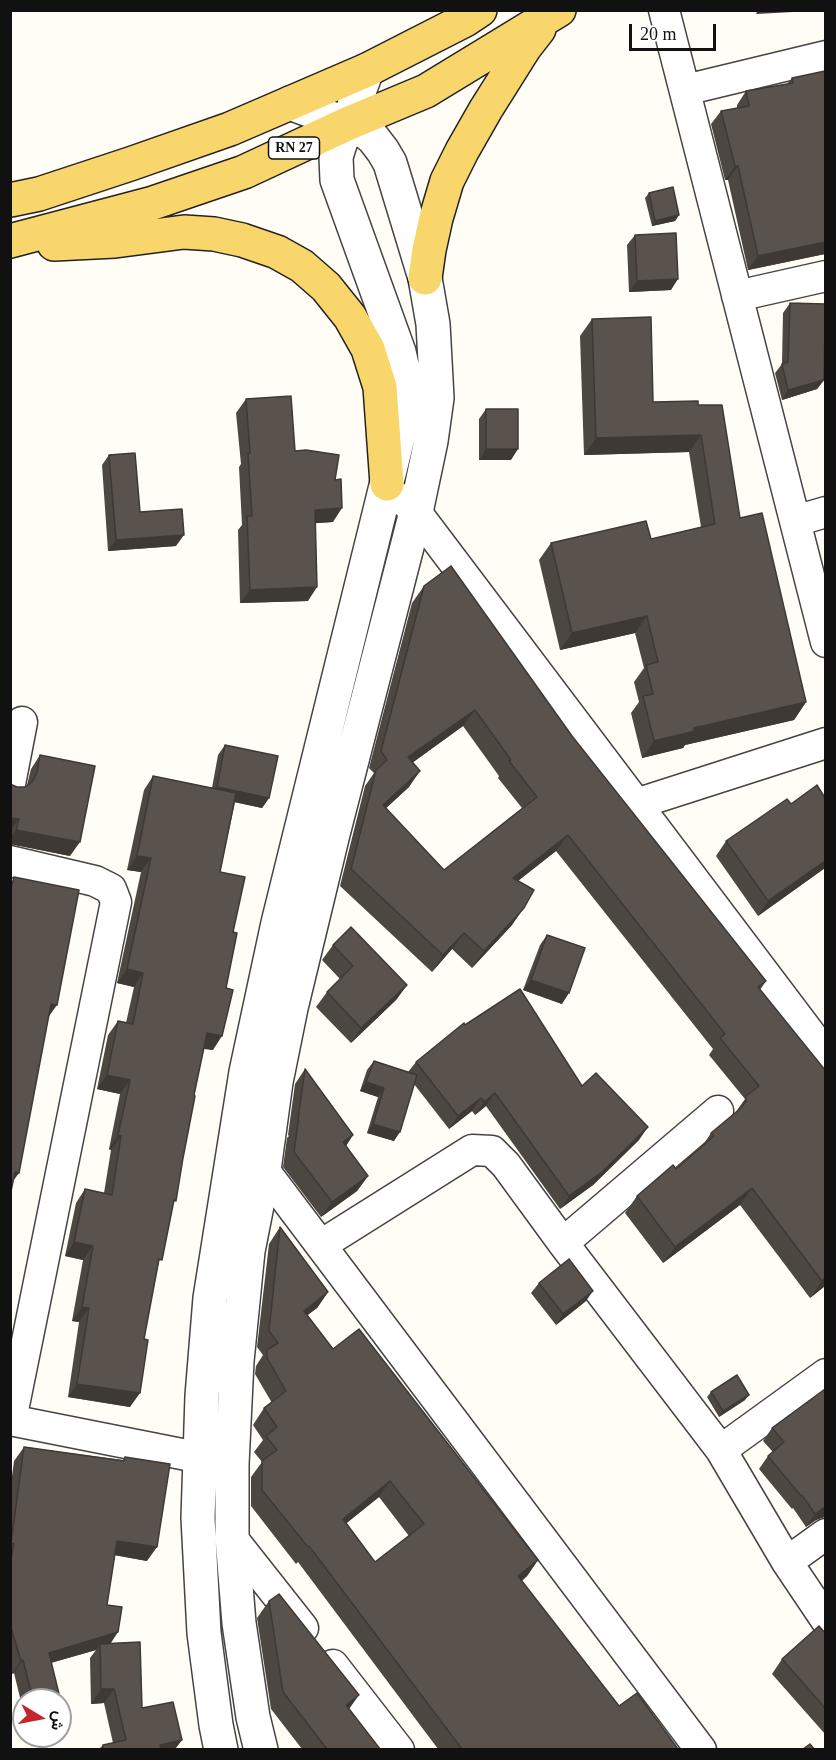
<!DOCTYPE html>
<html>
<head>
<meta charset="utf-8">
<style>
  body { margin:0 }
  #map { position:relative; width:836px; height:1760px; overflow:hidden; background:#fffdf5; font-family:"Times New Roman",Vazirmatn,serif }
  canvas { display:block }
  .frame { position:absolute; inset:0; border:12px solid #111; pointer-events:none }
  .north { position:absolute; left:12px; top:1688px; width:60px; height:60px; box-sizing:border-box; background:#fff; border:2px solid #a0a0a0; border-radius:50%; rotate:100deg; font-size:16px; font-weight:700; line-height:24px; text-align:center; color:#111 }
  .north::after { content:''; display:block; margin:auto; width:21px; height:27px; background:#c4262e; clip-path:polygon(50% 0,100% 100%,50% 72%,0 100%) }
  .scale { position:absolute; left:629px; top:24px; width:87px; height:27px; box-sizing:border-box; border:3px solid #111; border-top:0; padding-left:8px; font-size:18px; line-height:21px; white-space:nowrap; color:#111; -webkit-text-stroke:4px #fff; paint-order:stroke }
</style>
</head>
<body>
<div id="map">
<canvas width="836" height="1760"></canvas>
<div class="frame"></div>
<div class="north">ش</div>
<div class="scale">20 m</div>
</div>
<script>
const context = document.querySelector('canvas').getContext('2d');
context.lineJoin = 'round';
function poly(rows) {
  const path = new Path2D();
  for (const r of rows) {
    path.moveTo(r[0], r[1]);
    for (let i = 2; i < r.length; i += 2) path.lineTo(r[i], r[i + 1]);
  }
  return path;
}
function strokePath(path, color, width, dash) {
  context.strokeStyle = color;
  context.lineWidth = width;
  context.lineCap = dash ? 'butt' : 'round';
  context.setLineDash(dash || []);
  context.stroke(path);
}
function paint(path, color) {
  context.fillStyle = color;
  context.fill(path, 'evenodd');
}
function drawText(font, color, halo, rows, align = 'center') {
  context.font = font + ' "Times New Roman",serif';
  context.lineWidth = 6;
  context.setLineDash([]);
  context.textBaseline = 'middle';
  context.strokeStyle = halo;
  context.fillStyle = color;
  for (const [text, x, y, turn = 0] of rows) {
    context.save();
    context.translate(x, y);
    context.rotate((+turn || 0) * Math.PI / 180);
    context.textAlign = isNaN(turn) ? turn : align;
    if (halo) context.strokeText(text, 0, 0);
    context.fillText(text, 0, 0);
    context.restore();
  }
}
const minor = poly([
  [664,10,826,642],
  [685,90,826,56],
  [737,296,826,276],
  [402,499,416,512,826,1055],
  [795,521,826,512],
  [10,784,22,722],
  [636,804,826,743],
  [10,861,95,881,111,889,116,902,11,1420],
  [248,1159,264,1170,701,1750],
  [563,1243,718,1111],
  [321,1245,472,1150,492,1151,506,1165,563,1243,721,1450,787,1562,826,1620],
  [10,1420,222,1462],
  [721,1450,826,1374],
  [232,1538,303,1628],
  [787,1562,826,1534],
  [333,1665,399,1750]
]);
const tertiary = poly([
  [221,1750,216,1725,204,1633,198,1518,202,1396,210,1298,246,1072,278,923,405,409,405,378,399,352,337,180,336,157,340,144,367,70],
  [261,1750,253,1717,239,1623,232,1538,232,1464,237,1361,248,1251,264,1170,276,1082,291,1008,333,834,416,512,431,441,437,398,433,324,425,278,390,163,383,151,373,138,363,130,290,103]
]);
const primary = poly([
  [10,200,39,194,130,164,230,129,367,70,465,20,480,10],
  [10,241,150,204,244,172,347,124,426,91,559,10],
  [54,244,115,241,184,232,214,234,242,240,277,252,302,266,326,287,350,317,368,349,380,387,387,484],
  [425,278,429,250,436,218,447,181,462,151,486,109,525,47,539,29]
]);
strokePath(minor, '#444', 33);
strokePath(tertiary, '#444', 36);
strokePath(primary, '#222', 36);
strokePath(minor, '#fff', 30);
strokePath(tertiary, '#fff', 33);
strokePath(primary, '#f9d66b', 33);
paint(poly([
  [825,71,825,254,748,270,728,180,725,180,711,124,721,111,737,108,737,105,746,91,787,84,792,78],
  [649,193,679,215,675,221,652,226,645,198],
  [635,235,671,290,629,292,627,245],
  [790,303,824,380,817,389,782,400,775,373,782,364,783,313],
  [592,319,653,402,698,405,806,702,794,720,685,745,683,748,642,758,631,713,639,702,634,682,644,668,635,633,560,650,539,560,551,543,651,539,701,527,689,452,584,455,580,336],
  [246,399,295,451,335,480,333,522,315,523,308,601,240,603,238,530,242,525,239,467,241,464,236,413],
  [486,409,511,460,479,460,479,419],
  [109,455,140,512,176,546,108,551,102,465],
  [424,586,572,736,766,981,760,990,825,1286,810,1298,740,1205,663,1263,625,1213,637,1196,676,1169,701,1148,711,1133,735,1113,745,1099,709,1055,713,1049,556,851,518,881,512,925,472,968,452,949,432,972,340,886,365,786,374,773,369,768,412,603],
  [463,726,499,776,498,778,522,808,444,870,386,808,409,787,413,762],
  [225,745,269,798,262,808,235,802,220,872,233,932,213,1050,204,1049,194,1095,173,1205,158,1266,130,1407,68,1397,79,1322,72,1321,83,1260,65,1256,76,1203,85,1189,104,1193,111,1150,109,1149,120,1094,97,1089,108,1035,118,1021,126,1023,134,987,117,983,141,872,127,870,144,790,153,776,212,788,218,755],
  [40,755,70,856,10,844,10,784,17,787,25,787,27,785,31,769],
  [825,798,825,868,758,916,716,856,726,841,791,804],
  [547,935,562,1004,523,990,540,945],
  [333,945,407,985,396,1000,351,1043,316,1007,327,992,340,979,322,960],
  [465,1025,582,1086,639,1140,593,1185,560,1209,486,1106,475,1115,472,1111,449,1129,414,1084,394,1141,367,1133,378,1097,360,1091,367,1070,374,1061,408,1072,416,1062],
  [305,1069,353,1135,346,1146,368,1176,357,1191,321,1217,283,1167,287,1138,289,1136,288,1135,295,1084],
  [280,1227,328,1292,317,1308,307,1315,333,1349,538,1560,527,1576,522,1581,619,1706,678,1749,438,1749,298,1562,296,1564,251,1506,251,1477,262,1462,254,1452,263,1440,253,1425,264,1408,272,1403,255,1374,256,1366,263,1355,257,1347,269,1244],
  [379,1497,409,1536,375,1562,346,1523],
  [539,1283,586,1301,556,1325,531,1293],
  [825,1389,824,1517,816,1520,806,1527,793,1508,792,1509,759,1469,768,1456,773,1452,763,1441,772,1428],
  [711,1392,745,1400,719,1417,707,1397],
  [24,1447,123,1460,125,1457,147,1561,115,1555,107,1605,111,1643,142,1708,182,1740,175,1749,99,1749,103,1745,113,1743,104,1703,91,1704,90,1658,96,1650,51,1663,55,1700,24,1700,24,1714,14,1673,12,1674,10,1670,10,1491,14,1461],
  [269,1601,349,1709,380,1749,302,1749,271,1709,257,1618],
  [825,1633,825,1734,772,1674,782,1659]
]), '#4d4742');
paint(poly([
  [758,10,795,10,793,12,756,14],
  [735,166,738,166,728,180,725,180],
  [679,215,675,221,652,226,655,221],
  [825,242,825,254,748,270,758,256],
  [678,279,671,290,629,292,637,281],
  [824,380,817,389,782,400,788,390],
  [701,435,689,452,584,455,596,438],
  [486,449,518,449,511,460,479,460],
  [342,508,333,522,305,524,315,510],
  [184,535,176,546,108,551,116,540],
  [317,587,308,601,240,603,250,590],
  [647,616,635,633,560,650,572,633],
  [806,702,794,720,685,745,683,748,642,758,654,741,694,728],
  [475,710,463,726,397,774,408,757],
  [420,771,409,787,372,821,383,805],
  [217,787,269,798,262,808,210,797],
  [10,818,19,819,10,831],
  [16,830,80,842,70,856,10,844,10,838],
  [568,835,556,851,501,894,513,878],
  [137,856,151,858,141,872,127,870],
  [825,861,825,868,758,916,768,901],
  [524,908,512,925,472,968,484,951],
  [464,933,452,949,432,972,443,955],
  [127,969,143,973,134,987,117,983],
  [531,980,569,993,562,1004,523,990],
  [407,985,396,1000,351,1043,361,1028],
  [51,1004,57,1005,47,1019],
  [207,1033,222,1036,213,1050,197,1047],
  [107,1075,130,1080,120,1094,97,1089],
  [366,1082,384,1088,378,1097,360,1091],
  [495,1093,486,1106,475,1115,484,1102],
  [481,1098,472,1111,449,1129,458,1116],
  [373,1124,400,1132,394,1141,367,1133],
  [648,1127,639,1140,593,1185,560,1209,569,1196],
  [118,1135,121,1136,111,1150,109,1149],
  [353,1135,343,1150,343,1142],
  [15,1172,19,1173,10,1185],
  [368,1176,357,1191,321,1217,332,1202],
  [752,1188,740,1205,663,1263,675,1247],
  [74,1242,93,1246,83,1260,65,1256],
  [825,1278,825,1286,810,1298,822,1281],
  [593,1291,586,1301,556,1325,563,1314],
  [328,1292,317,1308,292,1327,304,1311],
  [82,1307,89,1308,79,1322,72,1321],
  [77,1384,140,1393,130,1407,68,1397],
  [749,1395,745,1400,719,1417,723,1411],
  [390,1481,379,1497,332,1535,343,1519],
  [825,1507,825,1517,816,1520,806,1527,815,1514],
  [117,1541,157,1547,147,1561,108,1554],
  [538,1560,527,1576,506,1592,518,1576],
  [118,1632,109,1646,100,1644,96,1650,39,1666,49,1653],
  [23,1660,14,1673,12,1674,21,1661],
  [101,1689,114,1689,104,1703,91,1704],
  [59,1694,55,1700,37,1700],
  [359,1695,347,1712,346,1705],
  [182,1740,175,1749,157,1749,160,1745]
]), '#3f3936');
const building = poly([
  [825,71,825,242,758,256,738,166,735,166,721,111,749,106,746,91,793,83,792,78,825,71],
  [673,187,679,215,655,221,649,193,673,187],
  [676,233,678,279,637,281,635,235,676,233],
  [790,303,825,304,825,324,824,380,788,390,782,364,788,362,790,303],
  [651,317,653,402,698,401,698,405,722,405,740,518,762,513,806,702,694,728,695,731,654,741,643,696,653,694,646,665,658,662,647,616,572,633,551,543,646,521,651,539,715,524,701,435,596,438,592,319,651,317],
  [291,396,295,451,306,450,339,455,335,480,341,479,342,508,315,510,317,587,250,590,247,516,252,516,248,453,250,453,246,399,291,396],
  [486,409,518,409,518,449,486,449,486,409],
  [135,453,140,512,182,509,184,535,116,540,109,455,135,453],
  [451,566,572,736,766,981,758,987,825,1070,825,1278,822,1281,752,1188,675,1247,637,1196,673,1165,676,1169,714,1136,711,1133,741,1108,746,1101,746,1096,759,1086,720,1038,725,1034,568,835,513,878,534,890,524,908,484,951,464,933,443,955,351,869,376,770,387,760,381,751,424,586,451,566],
  [475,710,511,760,509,761,537,797,444,870,383,805,420,771,408,757,475,710],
  [225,745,278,756,269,798,217,787,225,745],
  [40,755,95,766,80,842,16,830,19,819,10,818,10,784,17,787,25,787,32,782,37,773,40,755],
  [153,776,236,793,220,872,245,877,233,932,237,933,226,988,233,990,222,1036,207,1033,194,1095,195,1096,183,1158,176,1201,174,1200,162,1260,159,1259,144,1339,148,1340,140,1393,77,1384,89,1308,82,1307,93,1246,74,1242,85,1189,112,1195,121,1136,118,1135,130,1080,107,1075,118,1021,133,1024,143,973,127,969,151,858,137,856,153,776],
  [817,785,825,798,825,861,768,901,726,841,787,799,791,804,817,785],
  [14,877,79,890,57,1005,51,1004,19,1173,15,1172,10,1196,10,892,14,877],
  [351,927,407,985,361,1028,327,992,353,966,333,945,351,927],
  [547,935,585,948,569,993,531,980,547,935],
  [520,989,582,1086,596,1073,648,1127,602,1172,569,1196,495,1093,484,1102,481,1098,458,1116,416,1062,464,1023,465,1025,520,989],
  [374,1061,417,1075,400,1132,373,1124,384,1088,366,1082,374,1061],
  [305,1069,353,1135,343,1142,368,1176,332,1202,294,1152,298,1123,299,1122,298,1120,305,1069],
  [280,1227,328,1292,304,1311,333,1349,359,1329,538,1560,518,1576,619,1706,637,1693,678,1749,462,1749,309,1546,308,1547,262,1490,262,1461,277,1450,266,1436,277,1427,264,1408,286,1391,267,1358,267,1350,278,1343,269,1331,280,1227],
  [390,1481,424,1524,375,1562,343,1519,390,1481],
  [569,1259,593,1291,563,1314,539,1283,569,1259],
  [737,1375,749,1395,723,1411,711,1392,737,1375],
  [825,1389,825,1507,815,1514,802,1495,801,1496,768,1456,784,1442,772,1428,825,1389],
  [24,1447,124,1461,125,1457,170,1464,157,1547,117,1541,107,1605,122,1607,118,1632,49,1653,59,1694,37,1700,33,1700,23,1660,21,1661,10,1624,10,1563,14,1544,11,1543,24,1447],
  [279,1594,359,1695,346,1705,380,1749,327,1749,283,1692,269,1601,279,1594],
  [819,1626,825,1633,825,1708,782,1659,819,1626],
  [140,1642,142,1708,173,1702,182,1740,160,1745,161,1749,103,1749,103,1745,126,1740,114,1689,101,1689,100,1644,140,1642],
  [810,1744,814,1749,803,1749,810,1744]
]);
paint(building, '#5a524d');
strokePath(building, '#3f3936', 1.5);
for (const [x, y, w] of [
  [294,148,51]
]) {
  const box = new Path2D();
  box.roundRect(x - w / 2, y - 11, w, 22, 4.5);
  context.fillStyle = '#fff';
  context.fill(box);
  strokePath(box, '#111', 1.5);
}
drawText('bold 14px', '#111', null, [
  ["RN 27",294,148]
]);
</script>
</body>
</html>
